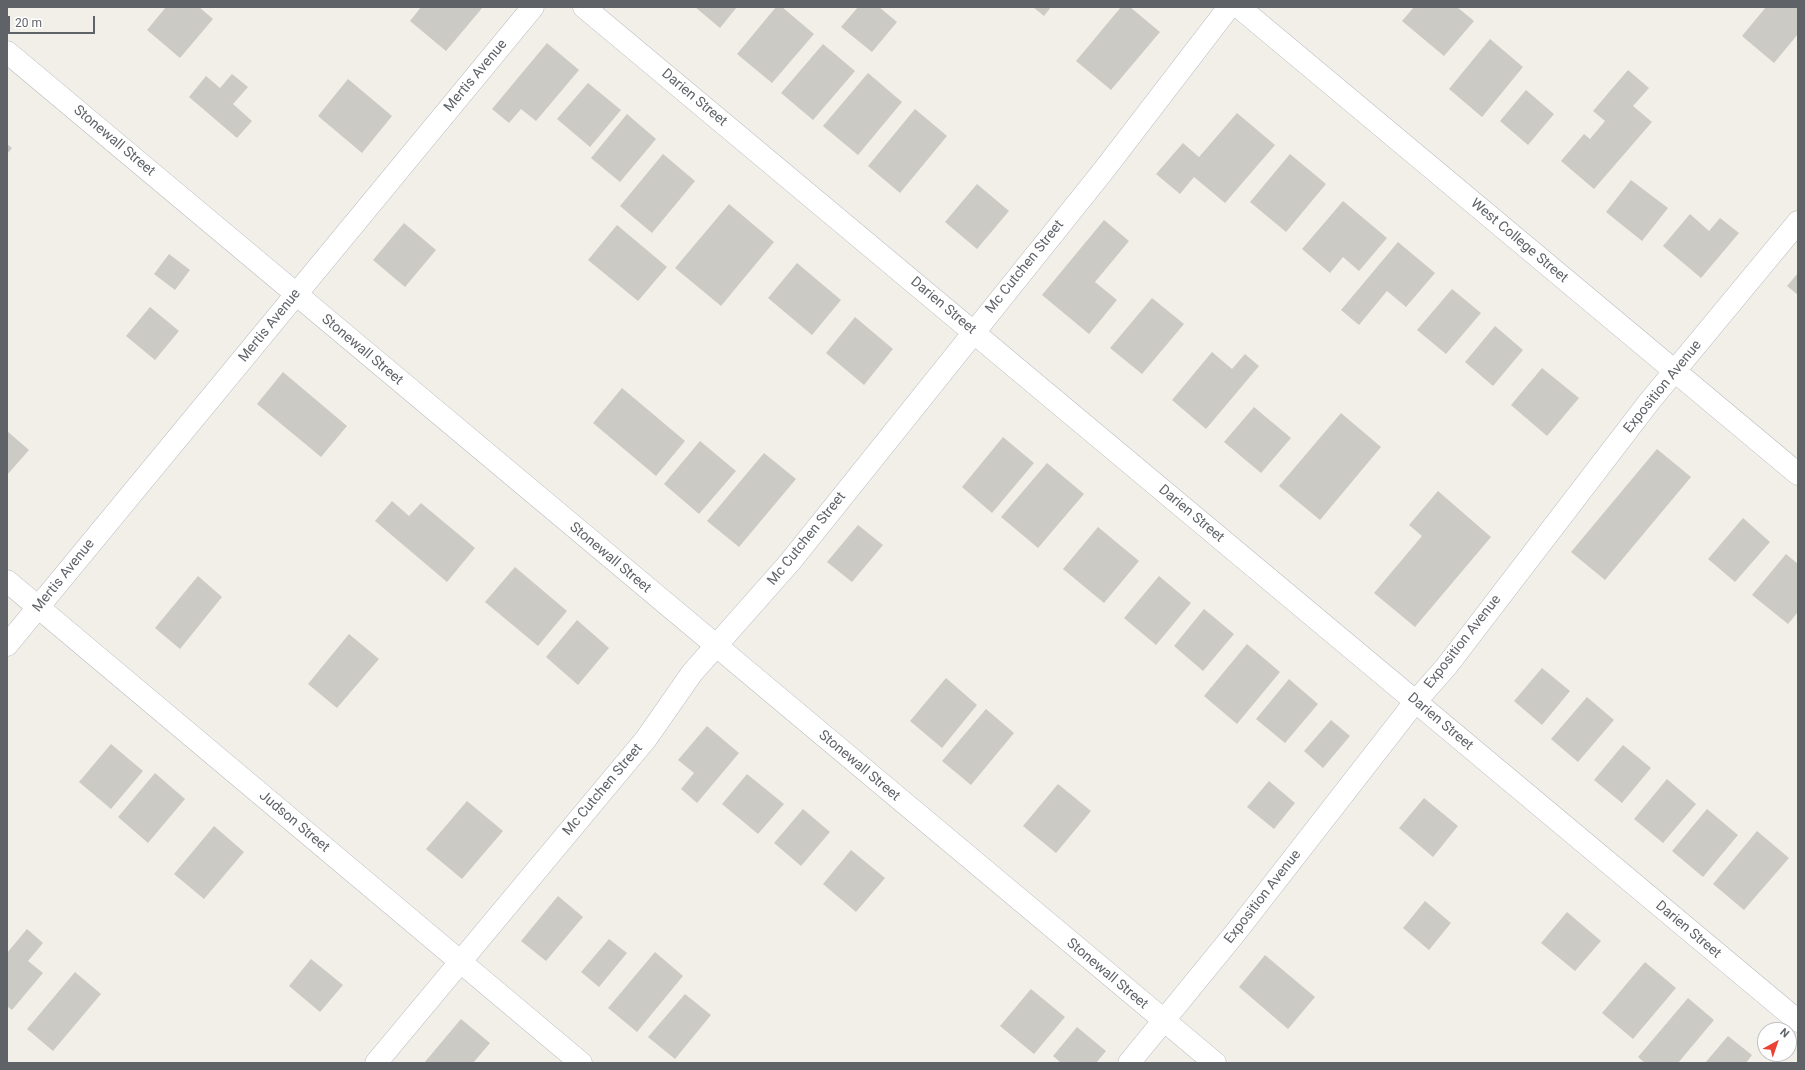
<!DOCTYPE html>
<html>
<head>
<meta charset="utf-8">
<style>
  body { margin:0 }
  #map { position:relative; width:1805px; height:1070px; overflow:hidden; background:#f1efe8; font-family:Roboto,sans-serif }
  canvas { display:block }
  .frame { position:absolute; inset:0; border:8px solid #5f6368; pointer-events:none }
  .north { position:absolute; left:1757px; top:1022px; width:40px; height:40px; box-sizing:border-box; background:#fff; border:1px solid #bfc1c3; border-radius:50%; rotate:40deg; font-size:11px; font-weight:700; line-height:16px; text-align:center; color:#5f6368 }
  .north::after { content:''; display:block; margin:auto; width:14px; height:18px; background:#ea4335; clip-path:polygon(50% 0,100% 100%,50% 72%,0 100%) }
  .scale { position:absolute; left:8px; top:16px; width:87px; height:18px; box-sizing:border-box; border:2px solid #5f6368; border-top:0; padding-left:5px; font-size:12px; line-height:14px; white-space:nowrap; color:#5f6368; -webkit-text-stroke:3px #fff; paint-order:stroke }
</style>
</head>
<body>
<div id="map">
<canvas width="1805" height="1070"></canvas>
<div class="frame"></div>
<div class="north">N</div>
<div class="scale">20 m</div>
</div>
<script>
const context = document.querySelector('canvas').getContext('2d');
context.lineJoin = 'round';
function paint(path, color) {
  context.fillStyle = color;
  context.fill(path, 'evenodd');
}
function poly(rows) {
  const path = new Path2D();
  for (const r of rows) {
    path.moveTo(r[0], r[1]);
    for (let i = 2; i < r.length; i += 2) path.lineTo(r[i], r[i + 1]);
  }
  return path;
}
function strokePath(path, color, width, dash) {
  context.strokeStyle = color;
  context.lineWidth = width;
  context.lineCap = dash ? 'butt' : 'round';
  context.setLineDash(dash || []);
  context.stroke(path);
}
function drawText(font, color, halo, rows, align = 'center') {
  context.font = font + ' Roboto,sans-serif';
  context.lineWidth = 3;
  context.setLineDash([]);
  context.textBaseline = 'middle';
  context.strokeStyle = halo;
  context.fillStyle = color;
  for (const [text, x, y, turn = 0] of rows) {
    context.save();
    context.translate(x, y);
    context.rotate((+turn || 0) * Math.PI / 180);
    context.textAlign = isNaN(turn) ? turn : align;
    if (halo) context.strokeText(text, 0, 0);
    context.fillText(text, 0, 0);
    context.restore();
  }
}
paint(poly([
  [166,7,199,7,213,19,180,58,147,30],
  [421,7,483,7,446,51,410,21],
  [695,7,737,7,720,28],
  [776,7,782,7,814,34,772,83,737,54],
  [858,7,879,7,897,22,872,52,841,27],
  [1033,7,1051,7,1044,16],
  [1121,7,1130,7,1160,32,1111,90,1076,61],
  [1414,7,1457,7,1474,21,1444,56,1402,21],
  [1766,7,1798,7,1798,34,1774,63,1742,36],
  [1490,39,1523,67,1482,117,1449,89],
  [547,43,579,70,536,121,521,109,509,123,492,109],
  [823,44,855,71,813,120,781,93],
  [1628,70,1649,88,1633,106,1652,122,1594,189,1561,161,1584,134,1590,139,1605,121,1593,111],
  [868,73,902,102,858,155,823,126],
  [232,74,248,87,233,104,252,121,237,138,189,97,206,76,220,88],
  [348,79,392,116,362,153,318,116],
  [588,83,621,110,590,147,557,119],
  [1526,90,1554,114,1528,145,1500,121],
  [915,109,947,136,900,193,868,166],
  [1237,113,1275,145,1225,203,1194,177,1180,194,1156,174,1183,143,1199,157],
  [627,114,656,139,620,182,591,158],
  [7,144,12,148,7,154],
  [663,154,695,181,652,233,620,206],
  [1290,154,1326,184,1286,232,1250,202],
  [1631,180,1668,208,1642,241,1606,212],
  [977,184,1009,211,977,249,945,222],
  [1343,201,1387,238,1359,271,1343,257,1330,273,1302,249],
  [729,204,774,242,721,306,675,268],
  [1690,214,1709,231,1720,218,1739,233,1701,278,1663,246],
  [1104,220,1129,241,1095,282,1117,300,1089,334,1042,295],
  [404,223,436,250,405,287,373,260],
  [617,225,667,267,638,301,588,260],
  [1398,242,1435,273,1406,307,1387,291,1359,325,1341,310],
  [169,254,190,270,175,290,154,274],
  [797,263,841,300,812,335,768,298],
  [1798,273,1798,295,1787,286],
  [1452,289,1481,313,1446,354,1417,330],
  [1152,298,1184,324,1142,374,1110,348],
  [150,307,179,331,155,360,126,336],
  [855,317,893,349,864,385,826,353],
  [1495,326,1523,350,1493,386,1465,362],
  [1212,352,1232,369,1245,354,1259,366,1206,429,1172,400],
  [1542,368,1579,398,1547,436,1511,405],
  [283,372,347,426,321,457,257,404],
  [622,388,685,441,656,476,593,423],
  [1254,407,1291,438,1261,473,1224,442],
  [1341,413,1381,447,1320,520,1279,486],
  [7,431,29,450,7,475],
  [1003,437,1034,463,992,513,962,487],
  [700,441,736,471,699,514,664,484],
  [1657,449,1691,477,1605,580,1571,552],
  [764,453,796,479,739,547,707,521],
  [1047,463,1084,494,1038,548,1001,517],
  [1438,491,1491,537,1415,627,1374,593,1422,536,1409,525],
  [392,501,409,516,421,503,475,548,447,582,375,521],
  [1743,518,1770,542,1735,582,1708,559],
  [858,525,883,545,852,582,827,562],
  [1098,527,1139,561,1104,603,1063,569],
  [1786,554,1798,564,1798,612,1788,624,1752,595],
  [515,567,567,611,538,646,485,602],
  [198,576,222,597,180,649,155,628],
  [1159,576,1191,603,1156,645,1124,618],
  [1204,609,1234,634,1203,671,1174,646],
  [577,620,609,648,578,685,546,657],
  [349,634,379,659,337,708,308,684],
  [1247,644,1280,672,1237,724,1204,696],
  [1542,668,1570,691,1542,725,1514,701],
  [946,678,977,705,942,748,910,721],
  [1289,679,1318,704,1285,743,1256,719],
  [1587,697,1614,720,1578,762,1551,739],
  [986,709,1014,733,971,785,942,761],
  [1331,720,1350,736,1323,768,1304,751],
  [707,726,739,753,697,803,681,789,694,773,678,760],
  [111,744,143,771,111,809,79,782],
  [1623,745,1651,768,1622,803,1594,780],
  [155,773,185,799,148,843,118,817],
  [747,774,784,804,758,834,722,804],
  [1667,779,1696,804,1663,843,1634,819],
  [1269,781,1295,803,1274,829,1247,807],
  [1058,784,1091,811,1056,853,1023,826],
  [1424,798,1458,826,1433,857,1399,828],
  [467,801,503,831,462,879,426,849],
  [803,809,830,832,801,866,774,843],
  [1707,809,1738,835,1703,877,1672,851],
  [214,826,244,852,204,899,174,874],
  [1757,831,1789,858,1744,910,1713,884],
  [851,850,885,878,856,912,823,884],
  [558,896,583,917,546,961,521,941],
  [1425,901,1451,923,1429,950,1403,928],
  [1567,912,1601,941,1575,971,1541,943],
  [27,929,43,943,28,961,43,973,12,1010,7,1006,7,953],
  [609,939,627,953,599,987,581,972],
  [655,952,683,976,637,1032,608,1008],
  [1265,955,1315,997,1288,1029,1239,987],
  [311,959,343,985,320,1012,289,986],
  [1645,962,1676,988,1633,1039,1602,1013],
  [75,972,101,994,53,1051,27,1029],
  [1031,989,1065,1017,1034,1054,1000,1026],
  [685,994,711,1015,675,1059,648,1037],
  [1688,998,1714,1020,1678,1063,1645,1063,1638,1057],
  [461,1019,490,1043,473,1063,424,1063],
  [1077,1027,1106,1051,1096,1063,1061,1063,1053,1056],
  [1728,1036,1752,1055,1746,1063,1705,1063]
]), '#cccac5');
const minor = poly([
  [584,7,1798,1021],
  [1239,7,1798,474],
  [7,52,1215,1063],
  [7,581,581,1063],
  [7,645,533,7],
  [376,1063,646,739,692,673,790,562,1104,170,1229,7],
  [1129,1063,1236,932,1415,702,1446,667,1649,402,1798,222]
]);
strokePath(minor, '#b5b8bc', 23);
strokePath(minor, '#fff', 22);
drawText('14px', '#5f6368', '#fff', [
  ["Mertis Avenue",476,76,-50],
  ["Darien Street",694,98,40],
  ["Stonewall Street",114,141,40],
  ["West College Street",1519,241,40],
  ["Mc Cutchen Street",1025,267,-51],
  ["Darien Street",943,306,40],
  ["Mertis Avenue",270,326,-51],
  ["Stonewall Street",362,350,40],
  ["Exposition Avenue",1663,387,-51],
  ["Darien Street",1191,514,40],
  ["Mc Cutchen Street",807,539,-51],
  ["Stonewall Street",610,558,40],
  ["Mertis Avenue",64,576,-51],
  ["Exposition Avenue",1463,642,-52],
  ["Darien Street",1440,722,40],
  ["Stonewall Street",859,766,40],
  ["Mc Cutchen Street",603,790,-50],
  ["Judson Street",294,822,40],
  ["Exposition Avenue",1263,897,-52],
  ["Darien Street",1688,930,40],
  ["Stonewall Street",1107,974,40]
]);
</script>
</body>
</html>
